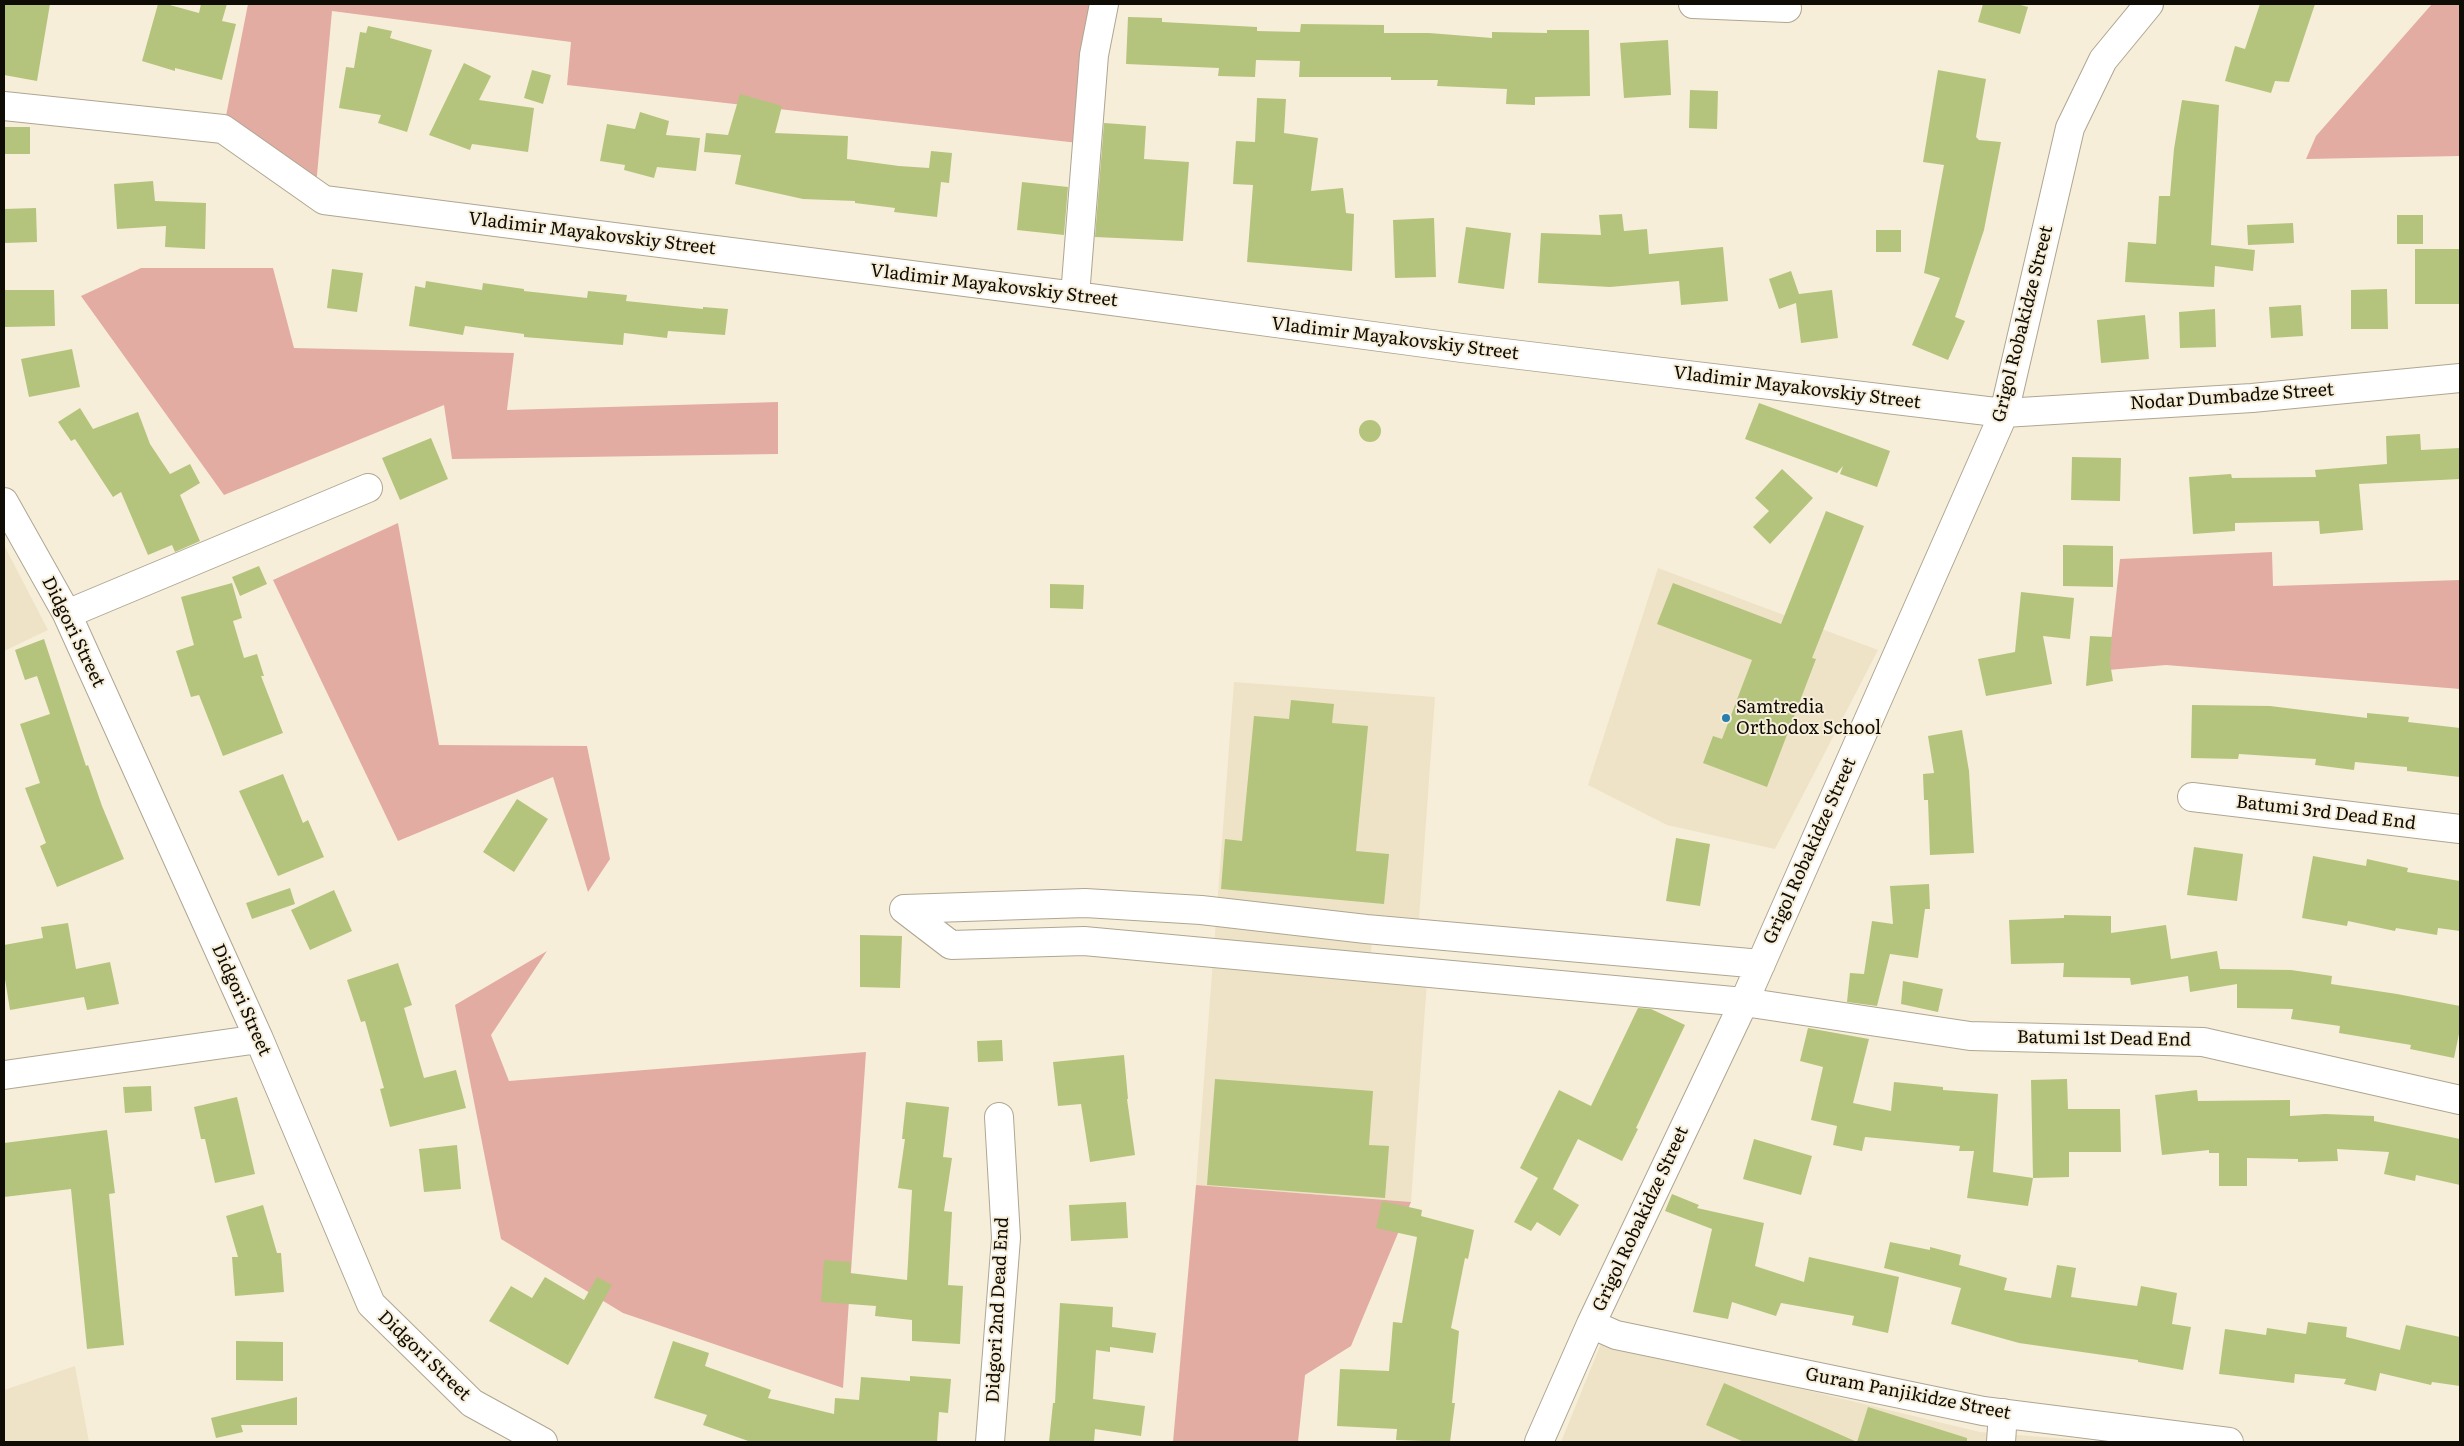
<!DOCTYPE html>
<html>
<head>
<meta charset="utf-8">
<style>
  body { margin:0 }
  #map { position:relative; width:2464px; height:1446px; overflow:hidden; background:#f7eed9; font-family:Literata,serif }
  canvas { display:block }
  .frame { position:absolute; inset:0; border:5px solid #0f0c05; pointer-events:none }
</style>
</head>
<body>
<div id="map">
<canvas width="2464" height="1446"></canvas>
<div class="frame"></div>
</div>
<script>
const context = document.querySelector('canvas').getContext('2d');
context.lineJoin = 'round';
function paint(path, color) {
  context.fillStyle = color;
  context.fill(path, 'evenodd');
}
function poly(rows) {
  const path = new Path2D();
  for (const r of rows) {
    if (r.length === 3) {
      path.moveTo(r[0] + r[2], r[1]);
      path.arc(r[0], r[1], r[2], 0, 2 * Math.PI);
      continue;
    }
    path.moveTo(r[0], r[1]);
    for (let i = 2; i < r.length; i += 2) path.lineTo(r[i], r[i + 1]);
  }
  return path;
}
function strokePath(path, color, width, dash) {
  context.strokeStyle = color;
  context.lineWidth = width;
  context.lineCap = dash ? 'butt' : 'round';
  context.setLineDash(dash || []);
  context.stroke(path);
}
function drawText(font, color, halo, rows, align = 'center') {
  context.font = font + ' Literata,serif';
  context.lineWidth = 4;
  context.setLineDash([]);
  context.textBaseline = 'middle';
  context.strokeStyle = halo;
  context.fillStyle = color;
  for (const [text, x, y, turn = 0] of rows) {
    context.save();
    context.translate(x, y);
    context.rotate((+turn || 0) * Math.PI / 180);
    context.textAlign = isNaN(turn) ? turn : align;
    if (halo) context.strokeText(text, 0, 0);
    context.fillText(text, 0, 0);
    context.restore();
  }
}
paint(poly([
  [4,545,48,630,4,651],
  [1658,568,1878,650,1775,849,1667,825,1588,785],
  [1234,682,1435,697,1419,919,1374,916,1369,976,1427,981,1411,1202,1196,1185],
  [1602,1341,1980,1432,2106,1442,1561,1442],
  [75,1366,89,1442,4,1442,4,1390]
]), '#eee3c6');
paint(poly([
  [248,4,1089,4,1078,143,567,85,571,42,332,11,316,186,225,121],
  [2432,4,2460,4,2460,156,2306,159,2316,136],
  [141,268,273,268,294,348,514,353,507,410,778,402,778,454,452,459,444,405,224,495,81,296],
  [398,523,439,745,587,746,610,859,588,892,553,777,398,841,273,580],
  [2272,552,2273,586,2460,580,2460,689,2166,665,2108,670,2120,559],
  [547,951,491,1035,509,1081,866,1052,843,1388,623,1313,501,1239,455,1005],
  [1196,1185,1411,1202,1351,1346,1305,1375,1298,1442,1173,1442]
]), '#e3aca3');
paint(poly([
  [4,4,50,4,37,81,4,75],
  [158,4,166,4,199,13,201,4,227,4,222,21,236,24,222,80,175,68,175,71,142,61],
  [1983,4,2017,4,2028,7,2020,34,1978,22],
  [2260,4,2315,4,2289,82,2275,81,2271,93,2225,81,2235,46,2245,49],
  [1128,17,1162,18,1162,22,1257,27,1257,31,1300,32,1301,24,1384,25,1384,33,1429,33,1492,38,1492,32,1547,33,1547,30,1589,30,1590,96,1535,97,1535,105,1506,104,1507,89,1437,86,1438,80,1391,80,1391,77,1299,77,1300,61,1256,60,1255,77,1218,76,1219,68,1126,64],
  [368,26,392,31,390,38,432,50,407,132,378,123,381,115,339,108,346,67,354,68,360,32,366,33],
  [1668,40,1671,95,1624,98,1620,43],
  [464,63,491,76,479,100,534,108,528,152,472,144,470,150,429,135],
  [532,70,551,75,543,104,524,98],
  [1938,70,1986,79,1976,137,1979,140,2001,142,1984,230,1955,317,1965,321,1948,360,1912,345,1940,278,1924,273,1944,165,1923,162],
  [1690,90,1718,91,1717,129,1689,128],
  [740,94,782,106,775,133,848,136,847,159,899,166,929,168,931,151,952,153,949,183,941,182,937,217,894,212,895,208,855,203,855,201,803,199,735,184,741,155,704,152,706,133,728,135],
  [1257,98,1286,99,1284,133,1318,138,1311,191,1343,188,1346,213,1354,214,1352,271,1247,262,1253,185,1233,184,1236,141,1255,142],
  [2182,100,2219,105,2211,245,2255,250,2253,271,2215,266,2214,287,2125,282,2128,242,2156,244,2159,196,2170,196,2174,149],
  [640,112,669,121,666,135,700,138,696,171,657,167,654,178,624,170,625,165,600,161,607,124,635,129],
  [1104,123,1146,126,1144,159,1189,162,1183,241,1095,237],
  [4,127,30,127,30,154,4,154],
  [153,181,155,201,206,203,205,249,165,247,166,226,117,229,114,184],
  [1022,182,1068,187,1064,235,1017,230],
  [36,208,37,242,4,243,4,209],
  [1622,214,1624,231,1647,229,1649,254,1723,247,1728,301,1681,305,1679,281,1610,287,1538,283,1541,233,1601,235,1599,215],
  [2397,215,2423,215,2423,244,2397,244],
  [1434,218,1436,277,1395,278,1393,220],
  [2293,223,2294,243,2248,245,2247,225],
  [1466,227,1511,233,1504,289,1458,283],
  [1876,230,1901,230,1901,252,1876,252],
  [2415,249,2460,249,2460,304,2415,304],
  [332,269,363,273,357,312,327,308],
  [1791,271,1799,294,1832,290,1838,338,1801,343,1796,303,1779,309,1769,279],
  [426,281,482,290,483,283,524,289,524,291,587,298,588,291,627,295,626,301,703,309,703,307,728,309,725,335,668,331,667,338,624,333,623,345,524,337,524,334,465,326,463,335,409,326,415,286,425,288],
  [2387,289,2388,329,2351,329,2351,290],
  [4,290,54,290,55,326,4,327],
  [2301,305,2303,336,2271,338,2269,307],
  [2215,309,2216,347,2180,348,2179,312],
  [2145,315,2149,359,2101,363,2097,320],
  [72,349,80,387,29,397,21,359],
  [1759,403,1890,451,1877,487,1840,474,1843,466,1837,473,1745,439],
  [80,408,93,429,138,412,150,444,170,474,190,464,200,483,180,495,200,541,175,552,172,545,148,555,121,492,113,497,75,439,71,441,58,422],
  [1370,431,11],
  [2420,434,2421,450,2460,448,2460,479,2359,484,2363,530,2320,534,2319,521,2235,523,2235,531,2193,534,2189,477,2231,474,2232,478,2316,477,2315,470,2387,464,2386,436],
  [431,438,448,479,400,500,382,458],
  [2072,457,2121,458,2120,501,2071,500],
  [1782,469,1813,498,1770,544,1753,527,1769,511,1755,498],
  [1826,511,1864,526,1812,658,1816,659,1767,787,1703,763,1713,736,1722,739,1752,660,1657,624,1673,583,1781,624],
  [2063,545,2113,546,2113,587,2063,586],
  [259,566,267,584,240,596,232,577],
  [232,583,242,618,233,621,244,658,257,654,264,676,261,676,283,733,223,756,199,695,191,697,176,651,194,645,181,597],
  [1050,584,1084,585,1083,609,1050,608],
  [2021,592,2074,598,2070,639,2043,636,2052,684,1986,696,1978,659,2015,652],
  [2090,636,2112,637,2110,663,2113,681,2086,686],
  [44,639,86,766,88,765,102,806,124,859,57,887,40,846,46,843,25,788,40,783,20,724,50,714,37,676,25,680,15,650],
  [1291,700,1334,704,1332,723,1368,726,1356,851,1389,854,1384,904,1221,889,1225,839,1242,841,1254,716,1289,719],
  [2192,705,2270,706,2367,718,2367,713,2409,717,2408,722,2460,728,2460,777,2407,771,2407,767,2355,762,2354,770,2315,765,2316,759,2239,754,2238,759,2191,758],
  [1962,730,1969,771,1974,853,1930,855,1928,800,1924,800,1923,774,1934,773,1928,736],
  [283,774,303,823,308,820,324,857,278,876,239,791],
  [517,799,548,819,514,872,483,852],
  [1676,838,1710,844,1700,906,1666,901],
  [2194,847,2243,854,2237,901,2187,895],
  [2313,856,2366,866,2367,859,2408,868,2407,872,2460,881,2460,931,2438,928,2437,935,2396,928,2395,931,2348,921,2347,926,2302,918],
  [1929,884,1930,909,1925,909,1918,958,1890,954,1877,1006,1847,1002,1850,973,1864,974,1872,921,1893,924,1890,886],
  [290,888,295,904,252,919,246,903],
  [334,890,352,931,310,950,291,910],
  [2064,915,2111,916,2111,933,2166,925,2171,959,2217,951,2220,969,2291,970,2332,976,2331,984,2397,994,2460,1006,2460,1029,2454,1058,2410,1049,2411,1045,2339,1033,2340,1026,2291,1019,2293,1009,2237,1008,2237,984,2190,992,2188,976,2131,985,2130,978,2063,977,2064,963,2011,964,2009,920,2064,918],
  [68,923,76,969,110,962,119,1004,87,1010,84,997,10,1010,4,973,4,945,43,938,41,927],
  [860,935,902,936,900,988,860,987],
  [398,963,412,1005,404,1008,424,1078,456,1070,466,1108,390,1127,380,1089,384,1088,365,1021,361,1022,347,980],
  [1903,981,1943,989,1938,1012,1901,1004],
  [1638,1008,1651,1009,1685,1025,1636,1128,1638,1129,1622,1161,1578,1139,1553,1189,1579,1205,1560,1236,1537,1222,1531,1231,1514,1222,1538,1178,1520,1168,1559,1090,1591,1106],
  [1808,1028,1869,1039,1853,1103,1891,1111,1894,1082,1943,1087,1943,1090,1998,1094,1993,1172,2033,1178,2028,1206,1967,1198,1974,1151,1959,1151,1960,1146,1865,1137,1862,1151,1833,1145,1837,1126,1811,1120,1823,1067,1800,1061],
  [1002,1040,1003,1061,978,1062,977,1041],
  [1124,1055,1128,1099,1127,1099,1135,1155,1090,1162,1081,1104,1058,1106,1053,1062],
  [1215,1079,1373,1091,1369,1145,1389,1146,1385,1198,1207,1185],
  [2067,1079,2068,1109,2120,1109,2121,1152,2069,1152,2069,1177,2033,1178,2031,1080],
  [151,1086,152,1111,125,1113,123,1087],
  [2197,1090,2198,1101,2290,1100,2290,1116,2325,1114,2374,1116,2374,1121,2460,1139,2460,1185,2416,1175,2415,1181,2384,1174,2389,1152,2337,1149,2338,1161,2298,1162,2298,1159,2247,1158,2247,1186,2219,1186,2219,1153,2209,1153,2209,1150,2162,1155,2155,1095],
  [237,1097,255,1174,215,1183,205,1139,201,1139,194,1107],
  [906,1102,949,1107,943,1157,952,1158,944,1211,952,1212,948,1285,963,1286,960,1344,912,1341,912,1320,875,1316,876,1306,821,1302,824,1260,851,1262,850,1273,907,1280,912,1190,898,1188,905,1139,902,1139],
  [107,1130,115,1193,109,1194,124,1345,87,1349,71,1189,4,1197,4,1143],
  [1754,1139,1812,1156,1801,1195,1743,1179],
  [457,1145,461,1189,424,1192,419,1149],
  [1672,1194,1699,1205,1697,1208,1764,1223,1755,1266,1804,1282,1809,1257,1899,1277,1888,1333,1852,1325,1854,1316,1781,1303,1776,1316,1732,1302,1728,1319,1693,1312,1712,1229,1665,1211],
  [1382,1201,1422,1210,1421,1216,1474,1230,1468,1259,1465,1258,1451,1328,1459,1331,1452,1403,1455,1403,1450,1442,1396,1440,1397,1429,1337,1426,1340,1369,1389,1371,1393,1322,1402,1323,1417,1237,1376,1228],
  [1126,1202,1128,1238,1071,1241,1069,1205],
  [263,1205,277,1253,281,1253,284,1292,235,1296,232,1257,238,1257,226,1216],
  [1890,1242,1930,1250,1930,1247,1961,1255,1959,1265,2007,1278,2004,1290,2051,1298,2057,1265,2076,1268,2071,1297,2137,1306,2141,1286,2177,1293,2172,1324,2191,1327,2183,1370,2138,1362,2138,1360,2019,1343,1951,1324,1961,1288,1884,1268],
  [545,1277,584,1300,597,1277,612,1285,568,1365,489,1321,511,1286,532,1298],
  [1060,1303,1113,1307,1112,1327,1156,1333,1153,1353,1110,1347,1110,1352,1096,1350,1093,1399,1145,1406,1141,1436,1095,1429,1094,1442,1049,1442,1053,1403,1055,1403],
  [2308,1322,2347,1327,2346,1337,2400,1350,2406,1325,2460,1337,2460,1386,2432,1382,2431,1385,2380,1373,2376,1391,2344,1384,2346,1379,2295,1374,2294,1383,2219,1374,2225,1329,2266,1335,2267,1328,2306,1334],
  [236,1341,283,1342,283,1381,236,1380],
  [673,1341,709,1353,705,1366,771,1390,768,1398,834,1414,835,1398,859,1400,861,1377,910,1381,910,1376,951,1379,948,1413,939,1412,937,1442,751,1442,703,1425,707,1415,654,1398],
  [1724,1383,1857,1442,1868,1407,1967,1438,1967,1442,1744,1442,1706,1425],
  [297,1397,297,1425,241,1425,243,1432,216,1438,211,1418]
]), '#b4c47c');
const minor = poly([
  [1693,4,1787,8],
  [4,106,223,129,324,200,1075,296,1462,348,2004,413,2252,398,2460,378],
  [1075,296,1094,55,1104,4],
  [4,502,67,614,259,1039,371,1304,472,1403,543,1442],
  [67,614,368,488],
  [2192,797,2460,829],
  [1761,964,1366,929,1201,910,1085,903,904,909,951,945,1084,941,1744,1002,1970,1036,2203,1042,2460,1100],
  [4,1075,259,1039],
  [1591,1324,1616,1335,1983,1411,2229,1442],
  [990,1442,1006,1238,999,1117],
  [1539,1442,1591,1324,1744,1002,2004,413,2070,128,2103,60,2149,4],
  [2001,1442,2003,1413]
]);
strokePath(minor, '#aea692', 30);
strokePath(minor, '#fff', 28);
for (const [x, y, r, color] of [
  [1726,718,5,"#287eae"]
]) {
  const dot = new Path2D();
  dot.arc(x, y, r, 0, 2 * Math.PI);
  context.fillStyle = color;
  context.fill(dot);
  strokePath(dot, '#f7eed9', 2);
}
drawText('18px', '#0f0c05', '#f7eed9', [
  ["Vladimir Mayakovskiy Street",592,234,7],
  ["Vladimir Mayakovskiy Street",994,286,7],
  ["Grigol Robakidze Street",2023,324,-76],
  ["Vladimir Mayakovskiy Street",1395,339,7],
  ["Vladimir Mayakovskiy Street",1797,388,7],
  ["Nodar Dumbadze Street",2232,397,-4],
  ["Didgori Street",73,632,64],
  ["Batumi 3rd Dead End",2326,813,7],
  ["Grigol Robakidze Street",1810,851,-66],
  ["Didgori Street",241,1000,66],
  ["Batumi 1st Dead End",2104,1039,1],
  ["Grigol Robakidze Street",1641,1219,-65],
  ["Didgori 2nd Dead End",998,1310,-87],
  ["Didgori Street",424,1356,44],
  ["Guram Panjikidze Street",1908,1394,11]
]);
drawText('18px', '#0f0c05', '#f7eed9', [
  ["Samtredia",1736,708],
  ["Orthodox School",1736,729]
], 'left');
</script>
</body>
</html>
